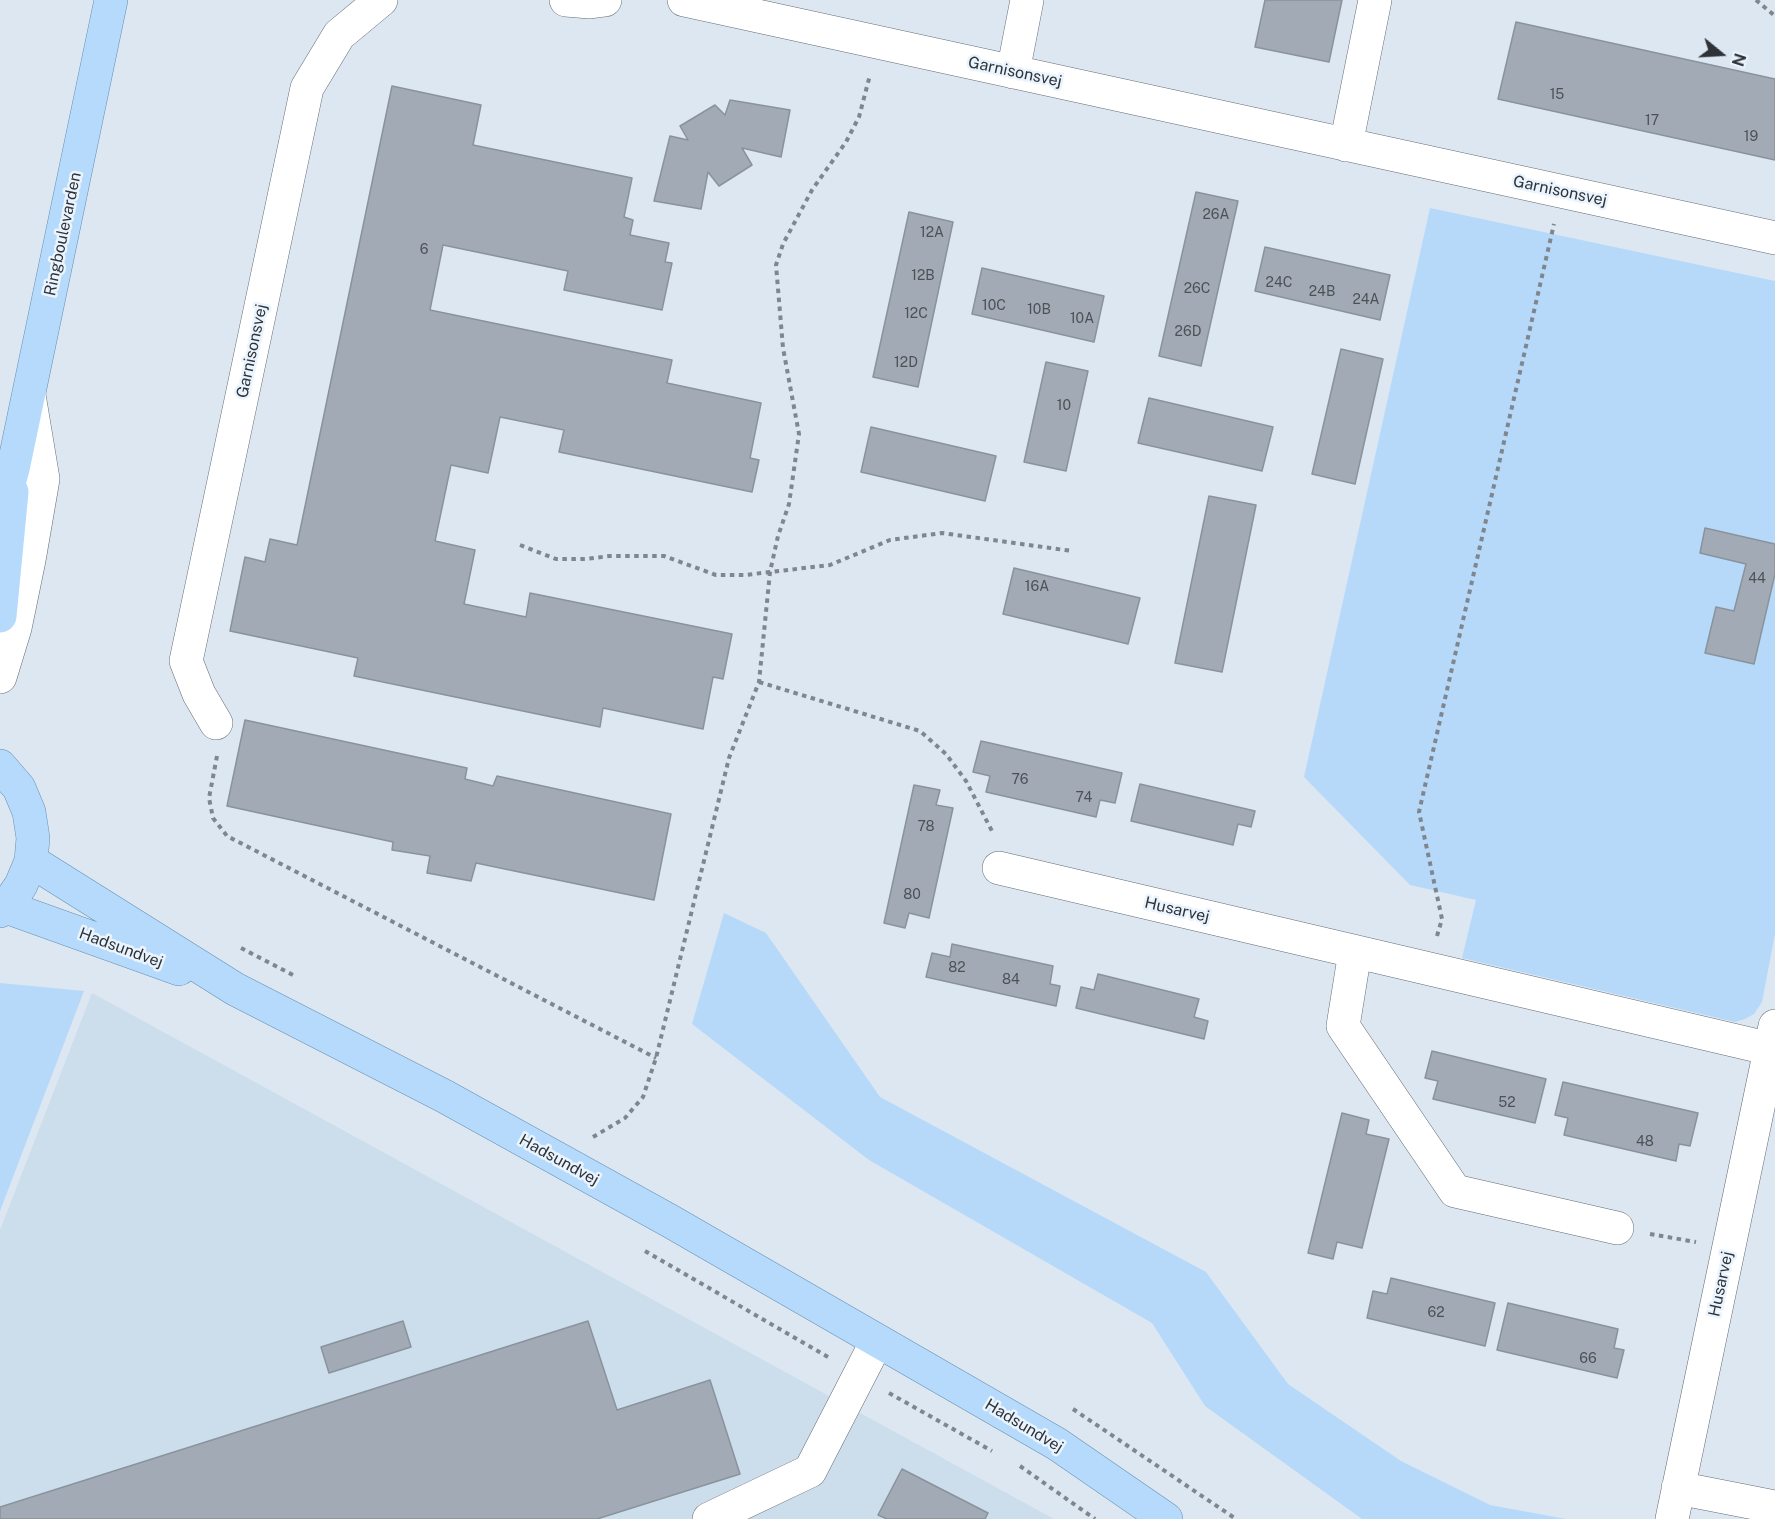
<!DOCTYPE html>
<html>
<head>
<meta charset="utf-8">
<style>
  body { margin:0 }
  #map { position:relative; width:1775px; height:1519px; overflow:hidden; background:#dce7f1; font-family:"Public Sans",sans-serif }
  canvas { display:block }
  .north { position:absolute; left:1691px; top:24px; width:60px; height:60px; -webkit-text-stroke:4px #eaf4fe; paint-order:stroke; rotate:108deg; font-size:16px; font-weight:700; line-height:24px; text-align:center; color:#2f3337 }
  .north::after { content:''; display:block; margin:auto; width:21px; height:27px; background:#2f3337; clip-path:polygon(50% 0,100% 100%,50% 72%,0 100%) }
</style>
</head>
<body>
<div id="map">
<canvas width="1775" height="1519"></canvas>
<div class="north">N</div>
</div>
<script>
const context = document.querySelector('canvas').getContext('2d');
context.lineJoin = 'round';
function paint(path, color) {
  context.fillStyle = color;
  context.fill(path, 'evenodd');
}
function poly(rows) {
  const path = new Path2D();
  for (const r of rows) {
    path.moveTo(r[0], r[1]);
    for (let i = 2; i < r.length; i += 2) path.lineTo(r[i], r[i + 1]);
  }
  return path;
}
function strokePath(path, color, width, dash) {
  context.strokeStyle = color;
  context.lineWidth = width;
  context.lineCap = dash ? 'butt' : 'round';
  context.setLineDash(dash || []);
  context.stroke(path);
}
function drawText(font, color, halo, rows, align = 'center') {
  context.font = font + ' "Public Sans",sans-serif';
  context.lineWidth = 5;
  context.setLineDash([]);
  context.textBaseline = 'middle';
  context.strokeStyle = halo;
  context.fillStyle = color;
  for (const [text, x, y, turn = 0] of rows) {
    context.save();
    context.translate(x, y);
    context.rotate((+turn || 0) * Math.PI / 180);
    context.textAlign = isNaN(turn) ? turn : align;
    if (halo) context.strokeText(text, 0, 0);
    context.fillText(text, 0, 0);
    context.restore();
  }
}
paint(poly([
  [92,993,1054,1519,0,1519,0,1230]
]), '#ccddec');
paint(poly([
  [1430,208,1775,281,1775,934,1762,1002,1754,1014,1745,1019,1735,1022,1462,958,1476,900,1410,885,1304,777],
  [724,913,766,933,880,1097,1206,1272,1288,1384,1401,1461,1490,1505,1566,1519,1362,1519,1205,1406,1152,1323,869,1160,692,1024],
  [0,983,84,991,0,1211]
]), '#b6d9fa');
const building = poly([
  [1265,0,1342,0,1329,62,1255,47,1265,0],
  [1516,22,1775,79,1775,160,1498,99,1516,22],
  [392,86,481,105,473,145,632,178,624,217,633,220,630,235,669,243,665,262,672,263,662,310,564,290,568,271,443,245,430,310,672,360,667,383,761,403,750,458,759,460,752,492,559,452,564,430,500,417,488,473,451,465,435,541,475,550,464,604,526,617,530,593,732,634,723,679,713,677,703,729,603,708,600,727,354,676,358,658,230,631,245,557,265,562,270,539,297,545,392,86],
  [730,100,790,110,781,157,742,148,752,165,719,186,708,172,701,209,654,201,670,136,688,140,680,126,715,105,725,115,730,100],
  [1196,192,1238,201,1201,366,1159,356,1196,192],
  [909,212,953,222,918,387,873,377,909,212],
  [1265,247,1390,275,1380,320,1255,291,1265,247],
  [982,268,1104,296,1094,342,972,314,982,268],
  [1341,349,1383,359,1355,484,1312,474,1341,349],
  [1046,362,1088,371,1066,471,1024,462,1046,362],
  [1149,398,1273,427,1262,471,1138,443,1149,398],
  [871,427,996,456,985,501,861,472,871,427],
  [1209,496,1256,505,1222,672,1175,663,1209,496],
  [1705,528,1775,544,1775,574,1754,664,1705,653,1716,607,1734,611,1746,564,1700,553,1705,528],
  [1014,568,1140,598,1128,644,1003,614,1014,568],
  [245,720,467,768,465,779,493,786,497,776,671,814,654,900,476,863,471,881,427,873,430,856,392,850,393,842,227,806,245,720],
  [981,741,1122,773,1115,803,1100,800,1096,817,986,792,990,776,973,772,981,741],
  [1140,784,1255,811,1251,827,1238,824,1233,845,1131,821,1140,784],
  [914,785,940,790,936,805,953,808,929,918,909,913,905,928,884,923,914,785],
  [952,944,1053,966,1050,984,1060,986,1056,1006,926,977,932,953,950,957,952,944],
  [1098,974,1199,999,1194,1017,1208,1021,1204,1039,1076,1008,1081,987,1094,990,1098,974],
  [1432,1051,1546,1079,1535,1123,1433,1099,1438,1081,1425,1078,1432,1051],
  [1563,1082,1698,1113,1690,1146,1679,1144,1676,1161,1564,1135,1568,1118,1555,1115,1563,1082],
  [1342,1113,1369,1120,1366,1134,1389,1139,1362,1248,1337,1242,1333,1259,1308,1253,1342,1113],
  [1391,1278,1495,1303,1485,1346,1367,1318,1373,1291,1387,1294,1391,1278],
  [1508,1303,1618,1329,1614,1348,1624,1350,1617,1378,1497,1350,1508,1303],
  [403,1321,411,1347,329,1373,321,1347,403,1321],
  [588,1321,617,1410,710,1380,740,1474,597,1519,0,1519,0,1507,588,1321],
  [902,1469,988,1513,985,1519,887,1519,878,1515,902,1469]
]);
paint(building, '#a2abb5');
strokePath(building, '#89939c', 1.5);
const minor = poly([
  [566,0,590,2,605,0],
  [684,0,1775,238],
  [1013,72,1027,0],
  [1346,145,1375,0],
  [0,677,15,628,29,560,43,479,29,395],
  [216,723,199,694,186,661,307,88,339,35,381,0],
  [999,868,1775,1050],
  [1355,952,1343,1026,1455,1191,1617,1228],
  [1678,1488,1775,1507],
  [709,1519,810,1471,877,1341],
  [1672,1519,1775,1026]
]);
const major = poly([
  [0,514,13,469,111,0],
  [0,616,12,492],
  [0,766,19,788,29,812,33,838,31,861,21,885,6,907,0,911],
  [31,861,235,989,444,1096,670,1221,1057,1444,1166,1519],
  [6,907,179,969]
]);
strokePath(minor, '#636c74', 34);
strokePath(major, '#668fb4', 34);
strokePath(poly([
  [1756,0,1775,16],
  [520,545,556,559,585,559,610,556,664,556,716,575,745,575,830,565,890,540,942,533,1072,551],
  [759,682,920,731,946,754,966,781,993,833],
  [217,756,209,798,213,818,227,836,656,1058],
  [1437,936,1442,919,1419,812,1554,224],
  [241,948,293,975],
  [593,1137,625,1118,643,1097,656,1058,729,758,759,682,770,572,778,536,789,504,799,434,783,348,776,265,783,244,812,190,846,142,859,117,870,75],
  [1650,1234,1696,1242],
  [645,1251,828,1357],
  [889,1393,992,1451],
  [1073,1409,1236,1519],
  [1020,1466,1095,1519]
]), '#7f868d', 4, [4.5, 4.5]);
strokePath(minor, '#fff', 33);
strokePath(major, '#b5dafb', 33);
drawText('14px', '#4c5156', null, [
  ["15",1557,95],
  ["17",1652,121],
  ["19",1751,137],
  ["26A",1216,215],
  ["12A",932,233],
  ["6",424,250],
  ["12B",923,276],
  ["24C",1279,283],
  ["26C",1197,289],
  ["24B",1322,292],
  ["24A",1366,300],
  ["10C",994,306],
  ["10B",1039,310],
  ["12C",916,314],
  ["10A",1082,319],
  ["26D",1188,332],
  ["12D",906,363],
  ["10",1064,406],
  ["44",1757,579],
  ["16A",1037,587],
  ["76",1020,780],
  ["74",1084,798],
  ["78",926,827],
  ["80",912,895],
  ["82",957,968],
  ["84",1011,980],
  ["52",1507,1103],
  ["48",1645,1142],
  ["62",1436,1313],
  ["66",1588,1359]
]);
drawText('16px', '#2f3337', '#eaf4fe', [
  ["Garnisonsvej",1015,72,12],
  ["Garnisonsvej",1560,191,12],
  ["Ringboulevarden",63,234,-78],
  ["Garnisonsvej",252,351,-78],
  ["Husarvej",1177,910,13],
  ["Hadsundvej",121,948,20],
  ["Hadsundvej",559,1160,29],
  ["Husarvej",1721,1284,-78],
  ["Hadsundvej",1024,1426,31]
]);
</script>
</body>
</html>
